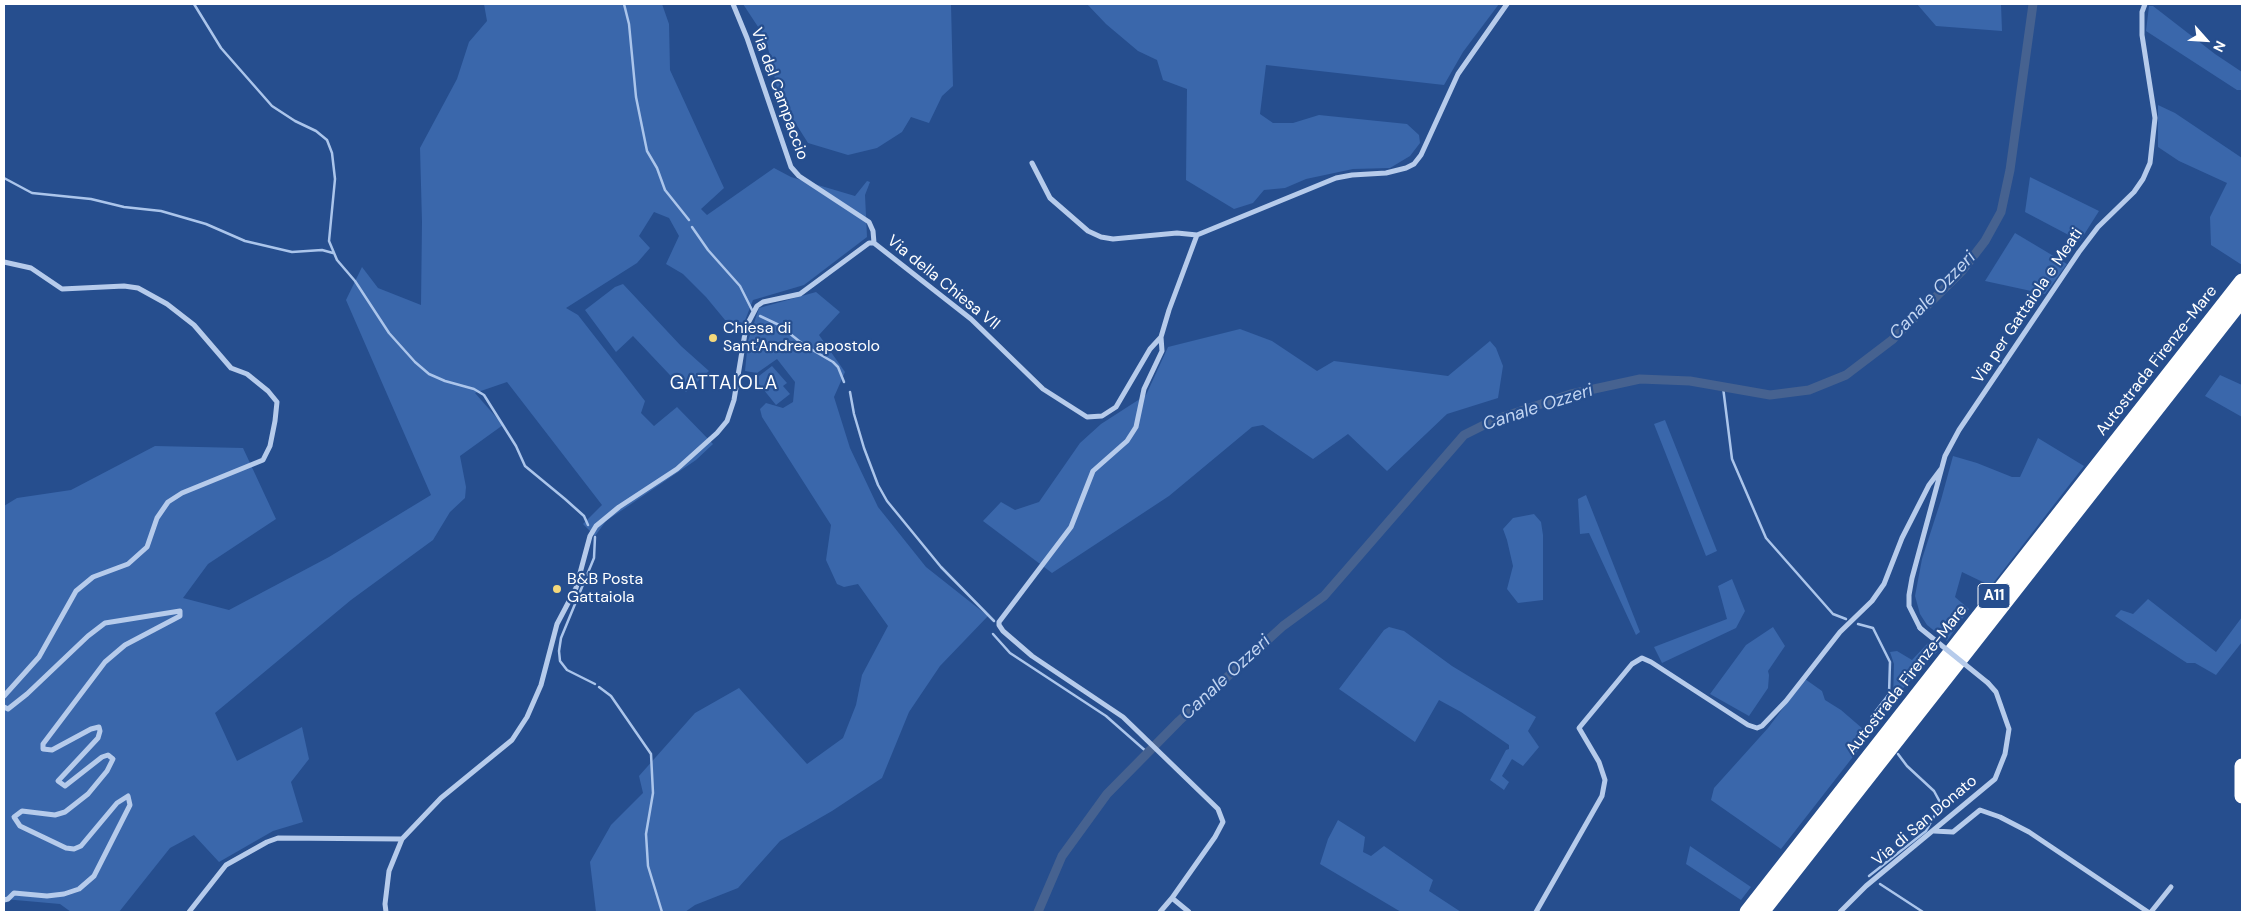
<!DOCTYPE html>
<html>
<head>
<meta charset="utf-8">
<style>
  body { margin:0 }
  #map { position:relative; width:2246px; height:916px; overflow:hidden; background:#264e8e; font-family:"DM Sans",sans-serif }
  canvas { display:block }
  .frame { position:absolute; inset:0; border:5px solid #fff; pointer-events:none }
  .north { position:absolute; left:2181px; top:15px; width:50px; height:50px; -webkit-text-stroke:4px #264e8e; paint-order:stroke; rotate:116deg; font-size:14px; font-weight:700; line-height:20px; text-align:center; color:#fff }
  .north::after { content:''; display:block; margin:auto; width:18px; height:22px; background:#fff; clip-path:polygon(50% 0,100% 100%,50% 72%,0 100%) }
</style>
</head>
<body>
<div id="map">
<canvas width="2246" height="916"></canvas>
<div class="frame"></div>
<div class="north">N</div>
</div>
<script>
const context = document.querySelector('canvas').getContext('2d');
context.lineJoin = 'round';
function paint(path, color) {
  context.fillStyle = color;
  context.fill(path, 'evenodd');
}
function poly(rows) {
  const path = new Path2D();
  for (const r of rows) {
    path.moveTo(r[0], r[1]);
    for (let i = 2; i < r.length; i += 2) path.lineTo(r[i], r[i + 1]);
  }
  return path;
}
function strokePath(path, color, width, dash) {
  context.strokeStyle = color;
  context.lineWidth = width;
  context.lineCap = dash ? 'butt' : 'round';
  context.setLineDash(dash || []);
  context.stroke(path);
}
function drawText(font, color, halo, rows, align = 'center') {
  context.font = font + ' "DM Sans",sans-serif';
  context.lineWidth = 4.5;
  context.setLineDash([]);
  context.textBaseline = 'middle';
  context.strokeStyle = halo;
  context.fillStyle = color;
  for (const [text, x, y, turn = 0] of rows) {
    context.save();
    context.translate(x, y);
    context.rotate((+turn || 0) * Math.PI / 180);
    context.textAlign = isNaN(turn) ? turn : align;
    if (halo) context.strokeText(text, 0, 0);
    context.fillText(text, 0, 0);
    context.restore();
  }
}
paint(poly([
  [484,4,662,4,669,24,670,70,724,188,701,209,707,215,774,168,791,177,855,196,867,181,870,182,865,195,867,237,804,285,753,300,744,323,725,320,706,297,683,274,666,264,679,236,669,218,654,212,639,236,650,248,637,263,566,308,578,315,645,401,641,413,654,426,677,407,713,444,696,460,606,521,595,536,583,524,602,505,507,382,475,393,503,425,460,456,466,487,465,498,450,512,433,540,351,600,215,713,237,761,302,727,309,759,291,782,303,822,273,831,219,862,194,835,170,848,119,912,71,912,60,904,4,899,4,506,17,498,71,490,155,446,243,448,276,519,208,564,183,598,229,610,329,557,431,495,346,300,362,267,378,288,421,305,422,222,420,148,457,79,469,42,487,21],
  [743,4,951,4,953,86,942,96,929,123,911,117,902,132,877,148,848,155,808,143,779,97,766,39],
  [1087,4,1499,4,1463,52,1444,85,1266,65,1260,114,1273,123,1293,123,1319,115,1407,124,1419,135,1420,143,1410,156,1390,168,1353,169,1306,179,1285,188,1264,190,1253,203,1234,209,1186,180,1187,89,1163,80,1157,60,1138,51,1106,24],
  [1917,4,2001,4,2002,31,1936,26],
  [2149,6,2153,6,2215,54,2242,72,2242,90,2237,90,2146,31],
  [2158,105,2175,113,2242,158,2242,265,2211,245,2210,217,2227,183,2179,161,2158,147],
  [2030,177,2099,211,2080,241,2025,212],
  [2015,233,2067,264,2045,294,1985,281],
  [623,284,681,346,709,371,686,392,633,336,616,352,585,310,615,287],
  [816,292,840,312,819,335,845,372,834,397,850,448,878,507,926,567,988,616,940,666,909,712,882,778,832,811,780,841,738,888,695,905,685,912,596,912,590,862,611,825,643,793,639,776,695,713,739,688,807,764,843,738,856,705,862,675,888,626,858,584,844,587,837,584,826,560,831,525,762,417,760,409,766,403,783,408,793,402,795,382,777,359,757,373,745,371,748,341,759,308],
  [1240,329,1272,341,1317,371,1334,361,1448,376,1490,341,1496,348,1503,366,1498,398,1447,414,1387,471,1348,434,1313,459,1263,425,1252,427,1169,496,1052,573,983,521,1001,502,1015,510,1039,502,1080,443,1101,424,1146,395,1168,347],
  [772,366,787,383,783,386,790,394,776,405,755,379],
  [2220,375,2242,385,2242,417,2205,396],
  [1665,420,1717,551,1706,556,1654,424],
  [2038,438,2084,466,1991,586,1962,572,1955,597,1969,609,1947,641,1927,625,1920,614,1915,596,1922,559,1941,500,1953,456,1977,463,2012,477,2020,477],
  [1586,495,1640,632,1636,635,1589,533,1580,534,1578,499],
  [1534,514,1541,522,1543,535,1543,600,1518,603,1507,589,1513,566,1507,540,1503,529,1513,518],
  [1732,579,1745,611,1736,628,1662,663,1654,647,1727,619,1718,586],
  [2148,599,2216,652,2242,617,2242,642,2216,675,2195,663,2187,663,2115,616,2121,610,2133,614],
  [1389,627,1404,631,1452,666,1536,717,1528,731,1539,747,1523,766,1512,759,1502,776,1509,782,1504,790,1490,780,1506,750,1509,749,1509,745,1461,712,1439,700,1415,742,1339,689,1384,630],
  [1773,627,1785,646,1768,671,1769,675,1768,688,1749,716,1710,694,1746,645],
  [1928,643,1938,651,1893,699,1894,664,1890,652,1897,651,1912,660],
  [1805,679,1822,691,1825,700,1841,710,1870,735,1781,849,1711,800,1714,788,1768,728],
  [1338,820,1365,837,1363,852,1371,856,1384,846,1433,880,1429,891,1461,912,1401,912,1320,864,1328,839],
  [1690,846,1751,887,1741,900,1686,864]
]), '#3a67ab');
strokePath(poly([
  [194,4,221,48,272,106,295,121,316,131,327,140,332,153,335,179,329,241,337,260,355,281,389,333,415,362,429,374,445,381,474,389,484,395,516,446,525,466,565,499,584,516,588,525],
  [624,4,629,24,636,97,647,151,657,168,665,190,689,220],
  [4,178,32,193,91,199,124,207,161,211,206,224,245,241,292,252,322,250,333,253],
  [692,227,708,250,740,286,752,310],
  [760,316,779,325,804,345,833,362,838,367,844,382],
  [1723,387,1732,459,1766,538,1833,614,1846,619],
  [850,392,854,414,864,448,878,485,887,501,941,567,994,621],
  [1858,624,1873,628,1890,662,1889,694,1872,716,1869,727,1872,732],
  [993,634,1010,653,1106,716,1148,753],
  [595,684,567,670,560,661,559,651,561,638,594,558,595,537],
  [599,687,611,696,651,754,653,793,646,834,648,866,662,912],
  [1869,876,1926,831,1941,804,1934,791,1907,766,1898,754],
  [1880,884,1923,912]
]), '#abc5eb', 2.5);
strokePath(poly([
  [1038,912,1062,856,1107,794,1179,721,1283,626,1324,596,1464,435,1494,420,1571,394,1640,379,1690,381,1770,395,1809,390,1846,375,1892,340,1962,271,1985,241,2001,212,2010,170,2033,4]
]), '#466290', 9);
strokePath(poly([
  [733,4,747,38,791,167,799,176,869,222,873,231,874,243],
  [1032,163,1050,198,1088,231,1101,237,1113,239,1177,233,1197,235],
  [4,262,31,268,62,289,124,286,138,288,167,304,194,325,231,368,247,374,268,391,277,402,275,421,270,446,263,460,182,493,168,502,157,518,147,547,128,564,93,577,76,591,39,657,4,696],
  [1920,628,1909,606,1909,595,1912,578,1945,456,1959,430,2079,252,2098,227,2134,192,2143,179,2150,163,2155,118,2142,35,2142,12,2145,4],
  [4,707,8,709,27,694,88,636,105,623,180,611,180,616,125,645,105,662,43,744,43,749,52,750,91,729,99,727,100,731,98,738,58,781,65,786,102,757,108,755,113,759,107,771,88,794,65,812,55,815,22,811,14,817,20,826,66,848,74,849,81,846,117,803,128,796,130,805,94,876,79,889,64,894,47,896,14,893,8,899,4,900],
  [1934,831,1953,832,1980,810,2000,817,2029,832,2148,912],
  [189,912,226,865,267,842,278,838,402,839],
  [386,912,385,904,389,871,402,839,441,798,512,740,527,717,541,685,557,624,576,588,590,536,596,526,619,507,677,469,717,433,727,421,734,400,746,327,757,306,763,302,800,294,869,243,874,243,971,319,1043,389,1087,417,1102,416,1116,407,1150,349,1161,337],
  [1160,912,1172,898],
  [1189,912,1172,898,1215,837,1223,822,1218,809,1123,717,1032,656,1003,631,999,625,999,622,1071,527,1093,471,1127,441,1136,427,1144,389,1162,351,1161,337,1169,310,1197,235,1336,178,1352,175,1386,173,1406,168,1414,164,1421,155,1458,74,1507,4],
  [1536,912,1602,796,1605,780,1599,762,1579,728,1632,664,1642,658,1651,662,1748,725,1757,728,1762,726,1786,701,1840,632,1872,601,1884,584,1902,538,1929,485,1941,469],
  [1840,912,1866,886,1995,779,2005,754,2009,729,1996,692,1988,683],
  [2151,912,2171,887]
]), '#b6cbeb', 5);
strokePath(poly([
  [2242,766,2242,796],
  [1747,912,2242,281],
  [1762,912,2242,300]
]), '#fff', 15);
strokePath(poly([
  [1920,628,1988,683]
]), '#b6cbeb', 5);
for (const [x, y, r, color] of [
  [713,338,5,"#f4d87b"],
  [557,589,5,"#f4d87b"]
]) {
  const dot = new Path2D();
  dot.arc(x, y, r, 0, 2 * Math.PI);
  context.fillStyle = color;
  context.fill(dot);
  strokePath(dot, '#264e8e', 2);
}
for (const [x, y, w] of [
  [1994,596,32]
]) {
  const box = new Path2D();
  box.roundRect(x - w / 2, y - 12.5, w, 25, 4);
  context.fillStyle = '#264e8e';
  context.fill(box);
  strokePath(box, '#fff', 1);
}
drawText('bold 15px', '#fff', null, [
  ["A11",1994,596]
]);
drawText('16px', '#fff', '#264e8e', [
  ["Via del Campaccio",779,94,70],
  ["Via della Chiesa VII",943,283,39],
  ["Via per Gattaiola e Meati",2028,306,-56],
  ["Autostrada Firenze-Mare",2157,361,-52],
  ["Autostrada Firenze-Mare",1907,680,-52],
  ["Via di San Donato",1925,821,-40]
]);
drawText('16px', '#fff', '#264e8e', [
  ["Chiesa di",723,329],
  ["Sant'Andrea apostolo",723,347],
  ["B&B Posta",567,580],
  ["Gattaiola",567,598]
], 'left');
drawText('italic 18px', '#c2d5f2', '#264e8e', [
  ["Canale Ozzeri",1933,296,-46],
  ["Canale Ozzeri",1538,408,-18],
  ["Canale Ozzeri",1226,678,-43]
]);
context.letterSpacing = '1px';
drawText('19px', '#fff', '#264e8e', [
  ["GATTAIOLA",724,384]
]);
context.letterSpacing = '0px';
</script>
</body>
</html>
